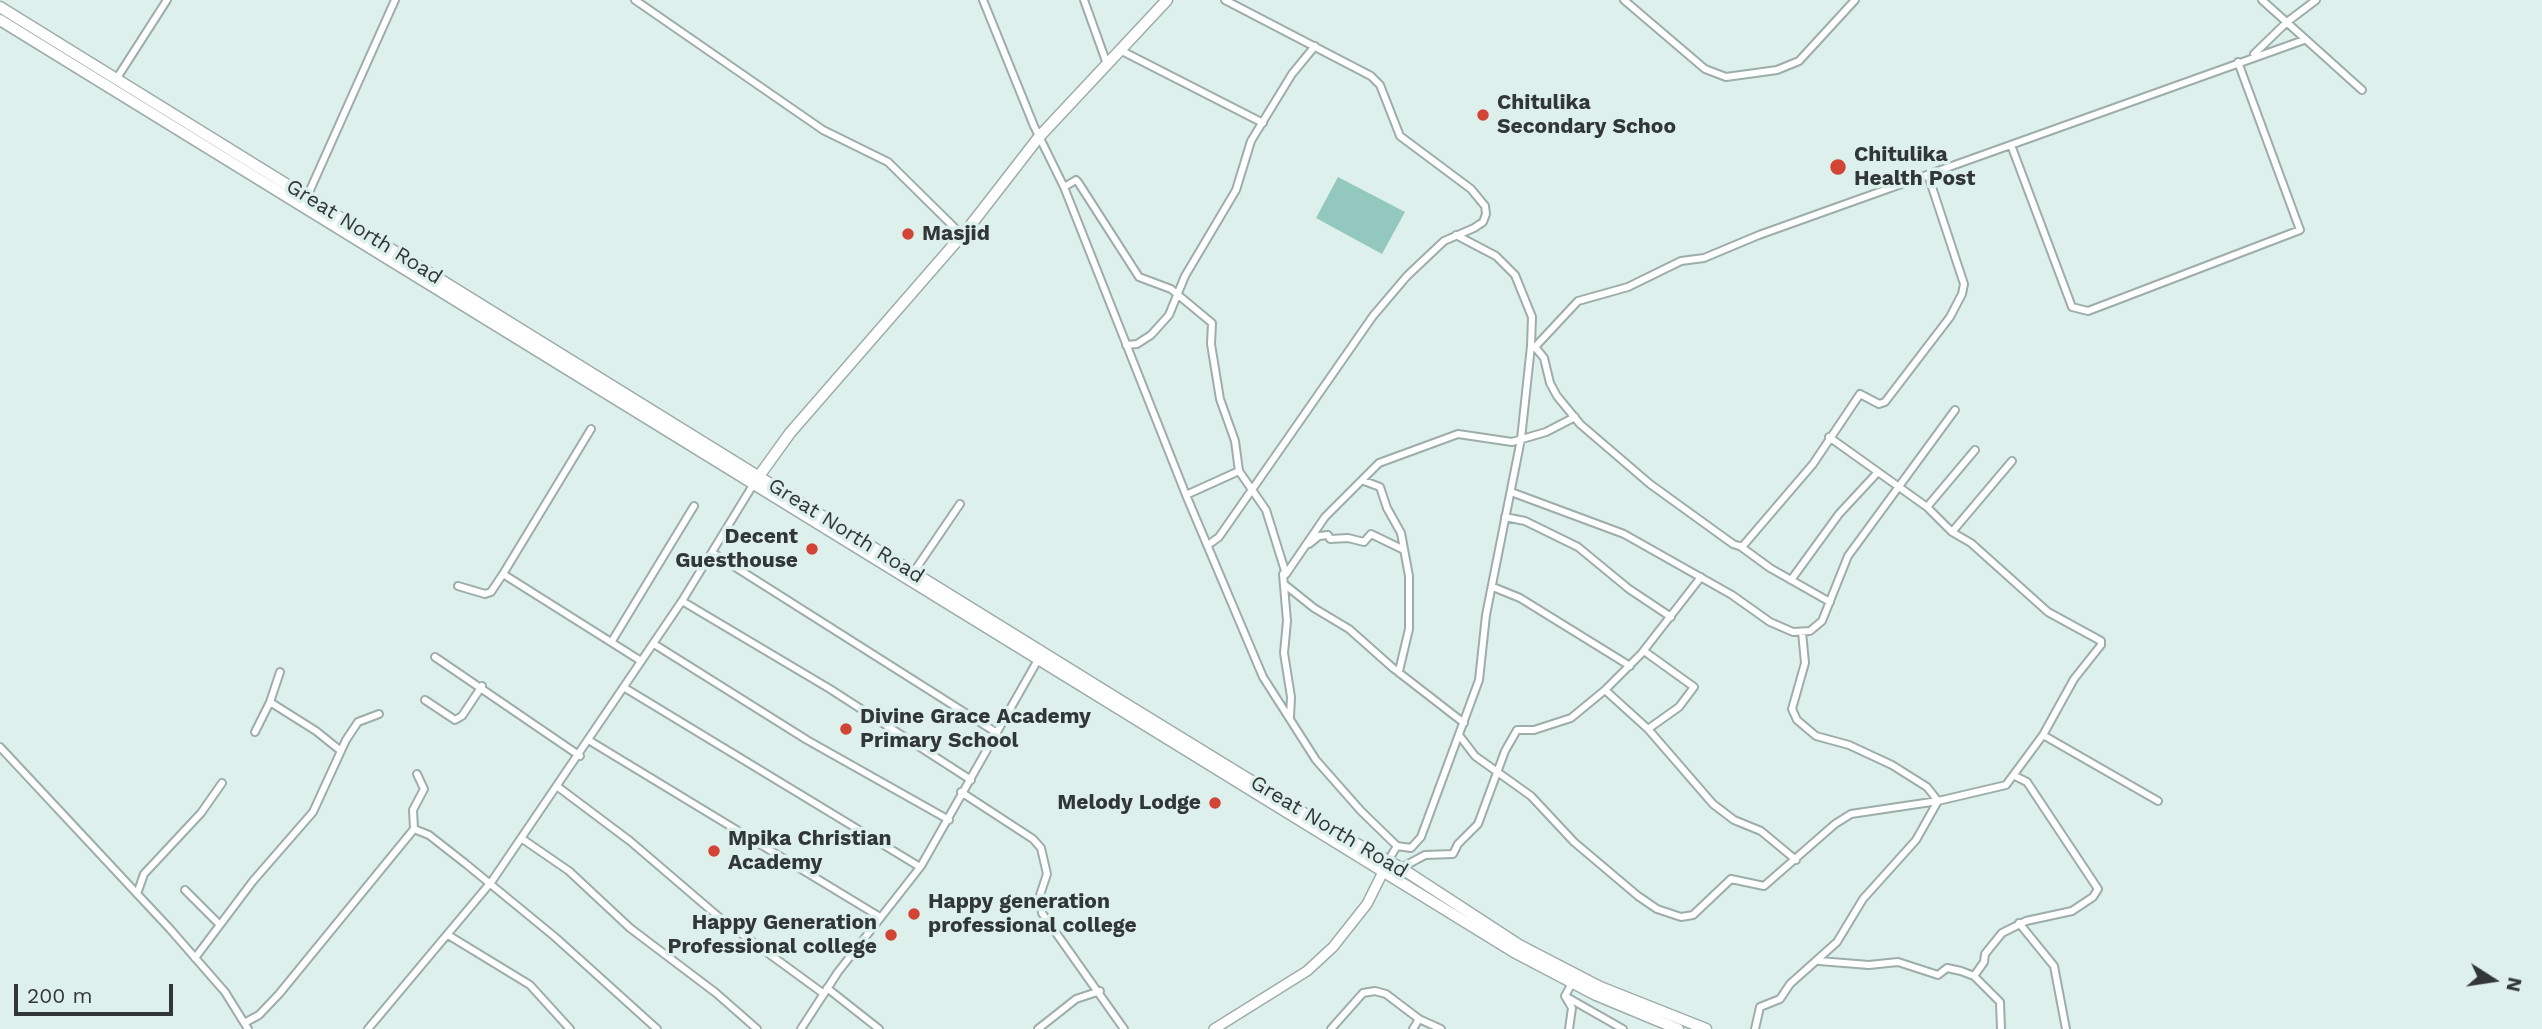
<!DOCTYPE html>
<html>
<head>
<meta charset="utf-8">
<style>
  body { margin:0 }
  #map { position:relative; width:2542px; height:1029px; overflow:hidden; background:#def0ec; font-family:"Work Sans",sans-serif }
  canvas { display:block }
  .north { position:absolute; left:2458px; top:945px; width:70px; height:70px; -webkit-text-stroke:5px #def0ec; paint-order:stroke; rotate:102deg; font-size:19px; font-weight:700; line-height:28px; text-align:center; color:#313736 }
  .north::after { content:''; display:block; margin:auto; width:24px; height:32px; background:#313736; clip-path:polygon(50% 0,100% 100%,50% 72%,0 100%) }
  .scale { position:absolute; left:14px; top:984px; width:159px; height:32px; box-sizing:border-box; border:4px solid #313736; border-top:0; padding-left:9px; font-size:21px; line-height:24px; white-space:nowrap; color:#313736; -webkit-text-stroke:5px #def0ec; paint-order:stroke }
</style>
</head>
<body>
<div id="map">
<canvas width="2542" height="1029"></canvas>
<div class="north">N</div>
<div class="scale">200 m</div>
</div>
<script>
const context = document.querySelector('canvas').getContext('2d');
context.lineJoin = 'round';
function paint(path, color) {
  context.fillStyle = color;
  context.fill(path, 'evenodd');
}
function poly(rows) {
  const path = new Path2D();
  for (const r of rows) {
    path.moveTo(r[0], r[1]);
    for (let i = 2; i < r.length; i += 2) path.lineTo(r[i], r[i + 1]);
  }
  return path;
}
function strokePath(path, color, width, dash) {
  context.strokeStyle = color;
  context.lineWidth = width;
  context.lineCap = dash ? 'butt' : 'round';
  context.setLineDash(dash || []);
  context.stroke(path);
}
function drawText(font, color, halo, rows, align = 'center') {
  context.font = font + ' "Work Sans",sans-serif';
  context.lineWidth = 7;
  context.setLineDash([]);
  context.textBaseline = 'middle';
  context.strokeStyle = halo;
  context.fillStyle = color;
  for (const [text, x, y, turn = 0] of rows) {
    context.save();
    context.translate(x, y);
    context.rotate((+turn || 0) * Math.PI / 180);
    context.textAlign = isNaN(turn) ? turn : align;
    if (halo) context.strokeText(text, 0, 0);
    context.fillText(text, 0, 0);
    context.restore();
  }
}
paint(poly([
  [1338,177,1405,212,1382,254,1316,218]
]), '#92c8bd');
const minor = poly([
  [635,0,823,130,888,162,962,235],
  [983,0,1034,126,1064,187,1186,495,1263,677,1316,760,1361,811,1397,846,1388,861],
  [1084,0,1107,64],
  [1624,0,1705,69,1726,77,1777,70,1799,61,1855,0],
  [2262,0,2362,90],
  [1120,50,1263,123],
  [2254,54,2287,22,2316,0],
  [117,78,167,0],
  [2011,145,2072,307,2088,311,2117,300,2300,230,2238,62],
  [1064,187,1076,180,1078,182,1139,277,1171,289,1212,323,1211,344,1220,399,1235,441,1239,471,1266,510,1286,574,1283,574,1287,621,1284,653,1291,697,1290,717],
  [306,199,395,0],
  [1126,345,1137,344,1151,335,1169,315,1185,276,1236,190,1251,141,1292,74,1315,46],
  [1531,346,1535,347,1578,301,1628,287,1681,261,1704,258,1759,235,2304,40],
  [1535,347,1544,358,1550,383,1557,396,1580,424,1650,484,1733,544,1742,547,1813,464,1860,394,1879,404,1885,402,1950,317,1962,294,1964,284,1928,175],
  [591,429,503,574,641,661],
  [1364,481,1380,487,1387,508,1401,533,1409,576,1409,629,1399,671],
  [1511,492,1624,534,1732,595,1770,622,1793,632,1810,631,1822,621,1848,556,1955,410],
  [1186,495,1239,471],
  [1927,507,1975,450],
  [1505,517,1525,521,1578,547,1629,589,1671,617],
  [1952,532,2012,461],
  [1309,544,1319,536,1328,535,1330,539,1348,538,1364,542,1371,534,1404,550],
  [1208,545,1219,537,1373,316,1407,276,1444,241,1474,228,1483,222,1486,214,1485,206,1471,189,1400,136,1380,85,1371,76,1225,0],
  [1740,546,1770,568,1830,602],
  [713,553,997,733],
  [913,573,960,504],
  [1286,574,1325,517,1379,463,1458,434,1512,442,1546,432,1575,417],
  [1791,580,1839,514,1878,472],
  [1284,584,1314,608,1349,629,1393,668,1464,723],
  [458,586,485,594,491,592,503,574],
  [1493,587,1520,598,1630,666],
  [682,601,830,689,971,780],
  [612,641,694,506],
  [654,644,807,740,949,820],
  [1644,651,1694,687,1679,707,1648,729],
  [435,657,580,756],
  [625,688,920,867],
  [1605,690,1648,729,1713,804,1734,820,1761,831,1796,860],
  [425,700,455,720,462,716,482,686],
  [270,702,316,731,341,751],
  [255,732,270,702,280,672],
  [1459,735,1475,756,1531,796,1574,842,1638,896,1657,909,1681,917,1693,915,1731,879,1764,886,1835,824,1851,814,1938,801,2006,785,2043,735,2074,679,2101,645,2101,641,2048,612,1971,543,1952,532,1927,507,1829,437],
  [2043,735,2158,801],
  [590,741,880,917],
  [0,747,170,929,225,992,248,1029],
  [558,787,630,841,720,918,824,994],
  [961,792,1033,839,1041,848,1047,874,1040,895,1042,913,1124,1029],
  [414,829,413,810,424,789,417,774],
  [521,838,569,871,630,928,716,993,757,1029],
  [1397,846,1411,848,1421,837,1479,680,1486,615,1521,439,1531,346,1532,317,1515,275,1496,256,1456,235],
  [1401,868,1425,855,1453,854,1458,844,1478,824,1505,751,1517,730,1534,730,1571,718,1605,690,1641,654,1701,577],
  [185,890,220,925],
  [137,894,144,874,201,813,222,783],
  [2019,923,2054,966,2066,1029],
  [448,935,530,985,570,1029],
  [195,958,253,881,313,812,346,740,358,722,379,714],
  [1819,961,1869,965,1898,962,1938,975,1947,968,1961,971,1974,976,2000,1002,2001,1029],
  [1974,976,1984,962,1985,954,2002,933,2026,921,2072,911,2093,897,2098,889,2027,782,2015,776],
  [827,988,879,1029],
  [1565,996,1623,1029],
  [246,1022,259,1015,279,994,414,829,429,835,466,864,555,937,657,1029],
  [368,1029,492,881,682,601,753,485],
  [801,1029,838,972,921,866,1039,658],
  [1038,1029,1076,999,1100,991],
  [1331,1029,1363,993,1375,991,1386,994,1419,1019,1441,1029],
  [1413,1029,1419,1019],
  [1569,1029,1572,1008,1565,996,1572,983],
  [1755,1029,1760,1007,1780,999,1790,984,1837,942,1863,899,1916,840,1938,801,1927,787,1892,765,1849,745,1816,736,1797,720,1792,709,1805,663,1802,632]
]);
const secondary = poly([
  [1214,1029,1307,971,1333,947,1367,904,1386,866]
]);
const primary = poly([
  [754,483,790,433,970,226,1039,137,1167,0]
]);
const trunk = poly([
  [0,7,1126,704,1333,831,1401,868,1519,945,1600,987,1706,1029],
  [0,20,1514,952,1596,995,1678,1029]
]);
strokePath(minor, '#9dadaa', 10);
strokePath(secondary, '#9dadaa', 12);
strokePath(primary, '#9dadaa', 13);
strokePath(trunk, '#9dadaa', 13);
strokePath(minor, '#fff', 6);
strokePath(secondary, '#fff', 9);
strokePath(primary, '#fff', 10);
strokePath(trunk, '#fff', 10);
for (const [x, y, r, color] of [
  [1483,115,7,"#d14436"],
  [1838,167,9,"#d14436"],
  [908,234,7,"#d14436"],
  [812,549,7,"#d14436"],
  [846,729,7,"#d14436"],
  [1215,803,7,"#d14436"],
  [714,851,7,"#d14436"],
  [914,914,7,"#d14436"],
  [891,935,7,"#d14436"]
]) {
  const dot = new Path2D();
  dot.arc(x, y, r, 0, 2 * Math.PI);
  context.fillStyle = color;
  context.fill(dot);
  strokePath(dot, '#def0ec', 2.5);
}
drawText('bold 21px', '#313736', '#def0ec', [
  ["Chitulika",1497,103],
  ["Secondary Schoo",1497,127],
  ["Chitulika",1854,155],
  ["Health Post",1854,179],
  ["Masjid",922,234],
  ["Decent",798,537,"right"],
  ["Guesthouse",798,561,"right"],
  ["Divine Grace Academy",860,717],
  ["Primary School",860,741],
  ["Melody Lodge",1201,803,"right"],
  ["Mpika Christian",728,839],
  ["Academy",728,863],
  ["Happy generation",928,902],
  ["professional college",928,926],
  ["Happy Generation",877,923,"right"],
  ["Professional college",877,947,"right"]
], 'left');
drawText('21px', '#313736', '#def0ec', [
  ["Great North Road",364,232,32],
  ["Great North Road",846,531,32],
  ["Great North Road",1329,827,31]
]);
</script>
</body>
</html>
